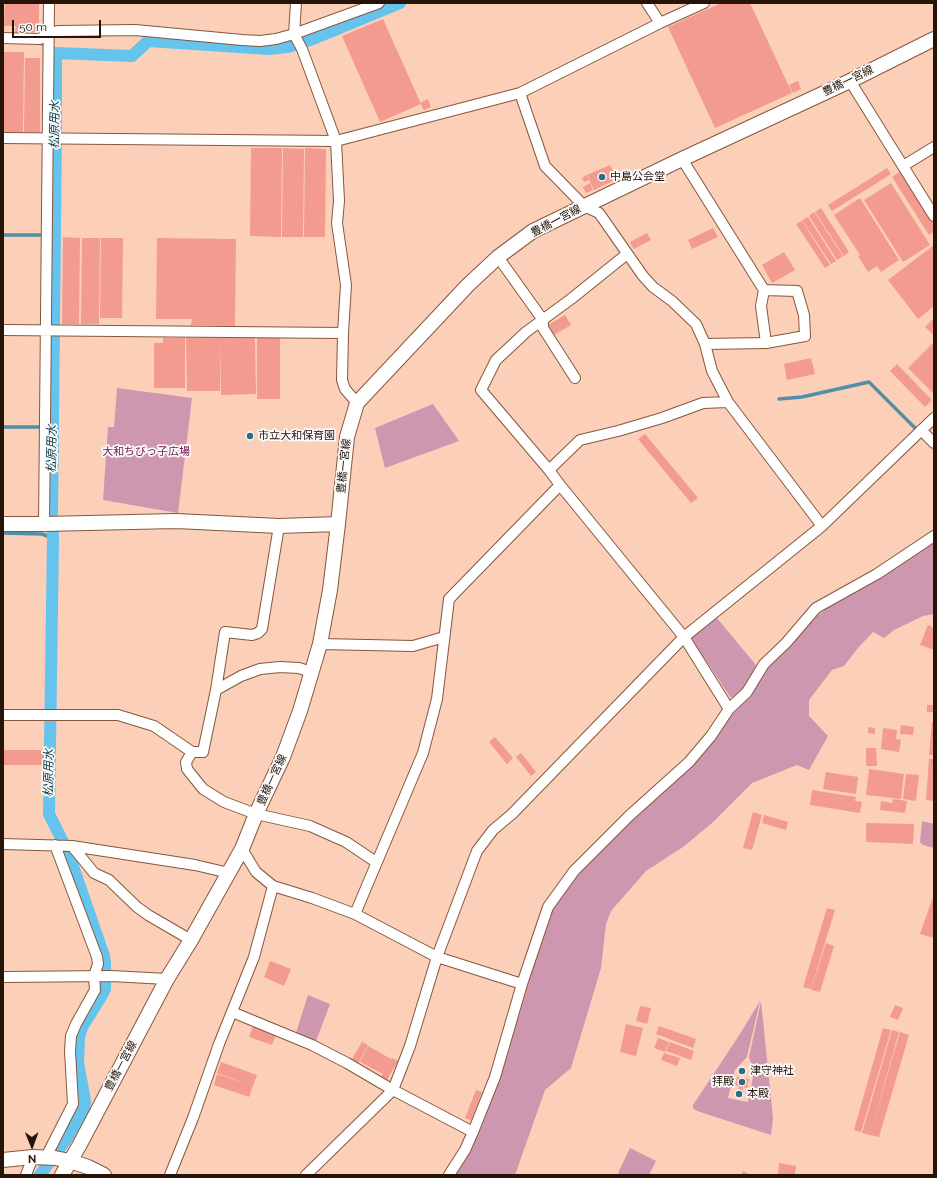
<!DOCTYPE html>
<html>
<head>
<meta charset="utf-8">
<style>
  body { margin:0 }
  #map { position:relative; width:937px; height:1178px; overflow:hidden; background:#fbcfb8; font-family:Raleway,sans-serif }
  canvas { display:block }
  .frame { position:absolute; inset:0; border:4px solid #271409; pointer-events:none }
  .north { position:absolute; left:12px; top:1126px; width:40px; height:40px; -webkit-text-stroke:3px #fbfbfb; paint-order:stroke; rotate:179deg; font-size:11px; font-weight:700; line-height:16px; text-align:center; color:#271409 }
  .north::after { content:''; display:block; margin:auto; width:14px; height:18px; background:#271409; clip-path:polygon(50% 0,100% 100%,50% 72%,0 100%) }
  .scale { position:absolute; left:12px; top:20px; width:89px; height:18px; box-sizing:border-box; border:2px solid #271409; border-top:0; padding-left:5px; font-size:12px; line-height:14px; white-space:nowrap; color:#271409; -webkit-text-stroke:3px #fbfbfb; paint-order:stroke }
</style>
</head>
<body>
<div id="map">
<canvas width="937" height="1178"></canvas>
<div class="frame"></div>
<div class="north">N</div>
<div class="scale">50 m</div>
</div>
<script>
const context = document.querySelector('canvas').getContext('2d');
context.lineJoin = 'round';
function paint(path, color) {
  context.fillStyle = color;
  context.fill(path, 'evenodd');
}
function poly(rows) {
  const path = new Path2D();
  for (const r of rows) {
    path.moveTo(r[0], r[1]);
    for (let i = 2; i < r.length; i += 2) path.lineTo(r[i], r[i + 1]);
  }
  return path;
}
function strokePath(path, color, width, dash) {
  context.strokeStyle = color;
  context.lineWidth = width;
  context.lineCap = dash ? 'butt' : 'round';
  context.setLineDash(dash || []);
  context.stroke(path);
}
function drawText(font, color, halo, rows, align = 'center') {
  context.font = font + ' Raleway,"Noto Sans JP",sans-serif';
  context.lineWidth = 3.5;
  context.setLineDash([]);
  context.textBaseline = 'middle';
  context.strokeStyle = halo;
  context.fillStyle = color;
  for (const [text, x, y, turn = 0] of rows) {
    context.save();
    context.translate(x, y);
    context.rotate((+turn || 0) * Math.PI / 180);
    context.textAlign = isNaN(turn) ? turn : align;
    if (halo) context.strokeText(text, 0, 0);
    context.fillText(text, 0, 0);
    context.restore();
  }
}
paint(poly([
  [117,388,192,398,178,513,103,500,108,427,114,427],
  [433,404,459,441,385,468,375,428],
  [934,541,934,614,923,616,894,630,884,638,873,632,858,648,844,666,832,670,809,700,809,716,828,736,809,770,797,765,752,783,712,823,683,847,646,871,611,911,606,924,601,968,571,1068,545,1090,515,1175,456,1175,479,1133,501,1076,549,913,577,875,632,820,692,764,715,739,731,716,750,695,767,669,789,648,813,619,827,608,879,578],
  [716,617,756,665,746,689,741,693,731,698,691,638],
  [922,821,934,824,934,848,923,845,920,842],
  [308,995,330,1004,315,1044,295,1036],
  [760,1001,747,1057,735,1070,728,1098,748,1102,754,1073,749,1057,761,1001,773,1118,771,1135,697,1111,693,1108,693,1105,738,1037],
  [630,1148,656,1161,649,1175,622,1175,618,1173]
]), '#cd97b0');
strokePath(poly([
  [38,43,41,43,56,53],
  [3,235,40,235],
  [779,399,802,397,869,382,919,432],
  [3,427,40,427],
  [3,533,42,534,53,538]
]), '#528fa9', 3.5);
strokePath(poly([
  [40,1175,67,1138,84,1108,85,1102,84,1095,78,1063,79,1037,81,1030,84,1024,102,995,105,989,105,963,104,956,68,852,49,814,53,538,52,514,56,131,56,53,132,56,148,41,268,49,288,47,313,39,400,3]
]), '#65c4ed', 12);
paint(poly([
  [5,3,39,3,39,32,15,32,16,26,4,26],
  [721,3,750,3,792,93,715,128,668,27],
  [383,19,421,104,380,122,342,36],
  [4,52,24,52,23,132,3,132],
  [25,58,40,58,40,132,24,132],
  [798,81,801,89,793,93,789,85],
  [428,99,431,107,424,110,420,103],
  [251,148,282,148,281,237,250,236],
  [283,148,304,149,303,237,282,237],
  [305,148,326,149,325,237,304,237],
  [610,165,617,179,594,190,587,175],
  [887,168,891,174,832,211,828,205],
  [901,171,934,222,934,232,929,235,892,177],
  [586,175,589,180,584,182,582,178],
  [590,183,593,190,586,193,583,187],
  [891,183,930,245,903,262,864,200],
  [860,198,899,260,881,272,877,266,868,272,858,256,860,255,834,215],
  [821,208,849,252,844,256,815,212],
  [814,212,843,256,837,260,809,216],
  [808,217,836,261,831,264,802,220],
  [802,221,830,265,825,268,796,224],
  [713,228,718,237,692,249,688,240],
  [647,233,651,240,634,249,630,242],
  [63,237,80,238,79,324,62,324],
  [82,238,100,238,99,324,81,324],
  [101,238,123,238,122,318,100,318],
  [157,238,236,239,235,326,191,325,192,319,156,319],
  [934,245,934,306,918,319,888,280],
  [784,252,795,270,772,283,762,265],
  [565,315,571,325,554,335,548,325],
  [934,318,934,335,925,327],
  [163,338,185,338,185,388,154,388,154,343,163,343],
  [186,338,220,338,220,391,187,391],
  [220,338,255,338,256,394,221,395],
  [257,338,280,338,280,399,257,399],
  [934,342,934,394,908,368],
  [811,358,815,374,787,380,784,364],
  [897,364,932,400,925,407,890,371],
  [645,434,698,498,691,503,638,439],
  [928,625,934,628,934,650,920,645],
  [927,705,934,705,934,712,927,712],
  [932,722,934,722,934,755,929,755],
  [901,725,914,727,913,735,900,734],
  [868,727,875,728,875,734,868,733],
  [883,728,897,730,896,739,901,740,899,752,881,749],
  [495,737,513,758,507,764,489,742],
  [866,748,876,748,877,766,866,766],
  [3,750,47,750,47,765,3,765],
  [521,753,536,772,531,776,516,757],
  [929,759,934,759,934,801,926,800],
  [869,769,904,774,901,799,866,795],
  [826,772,858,777,856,794,823,789],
  [906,774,919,775,916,801,903,799],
  [812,790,856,797,855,801,862,802,860,813,810,805],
  [893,799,907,801,905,813,880,810,881,801,892,803],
  [753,812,762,815,752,850,743,848],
  [764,815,788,822,786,830,762,823],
  [866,823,914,824,913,844,866,842],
  [934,894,934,938,920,934],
  [827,908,835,910,811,989,803,987],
  [826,943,834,946,820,992,811,990],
  [270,961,291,969,284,986,264,977],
  [895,1005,903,1008,898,1020,890,1017],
  [640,1006,651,1008,647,1024,636,1021],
  [626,1024,643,1028,636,1056,620,1052],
  [253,1026,276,1034,272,1045,249,1037],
  [659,1026,696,1039,693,1048,656,1034],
  [883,1028,891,1030,861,1132,854,1130],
  [892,1030,899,1032,870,1135,862,1133],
  [900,1032,909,1035,879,1137,870,1135],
  [658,1038,669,1042,665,1052,654,1048],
  [362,1042,368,1045,358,1064,351,1061],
  [670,1042,694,1051,691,1060,666,1051],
  [368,1046,391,1059,392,1058,398,1061,387,1080,381,1077,383,1074,360,1062],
  [664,1053,680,1058,677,1066,661,1060],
  [221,1062,257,1075,253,1086,217,1073],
  [217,1074,253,1086,249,1097,214,1085],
  [737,1077,749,1079,747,1088,743,1087,743,1091,744,1092,742,1098,735,1097,736,1090,738,1090,739,1086,735,1085],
  [476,1090,482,1092,471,1120,465,1118],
  [779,1163,796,1166,795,1175,778,1175],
  [743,1171,751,1175,741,1175]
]), '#f29b8e');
const street = poly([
  [296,3,294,34,302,49,336,141,339,201,337,223,346,285,343,333,342,380,345,389,357,403],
  [647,3,660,23],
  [3,38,40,39,48,33,59,31,135,30,242,40,260,41,276,39,294,34,379,3],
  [850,81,934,216],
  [520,93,545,166,584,206,599,213,643,276,653,287,672,301,696,324,705,344,712,371,728,402,822,526],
  [3,138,336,141,520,93,660,23,704,3],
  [682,159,764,290,761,306,766,343],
  [903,166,934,147],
  [627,254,571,299,526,332,510,347,496,360,481,390,549,470,560,485,684,637,729,709],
  [498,257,543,320,543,328,575,378],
  [3,330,343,333],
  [705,344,766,343,805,336,804,315,797,291,764,290],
  [921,430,934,443],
  [549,470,580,440,618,431,662,418,703,403,728,402],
  [44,524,49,3],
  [320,644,413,646,444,637],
  [216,690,241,676,260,669,280,667,299,668,311,672],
  [3,715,118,715,154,726,192,752,186,762,187,769,203,789,224,802,256,814,310,826,346,842,376,862],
  [192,752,203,752,216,690,225,632,252,635,258,633,262,629,279,526],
  [3,844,72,846,195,865,229,873],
  [72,846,94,873,109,880,137,907,148,915,191,940],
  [242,849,256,872,273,886,312,898,355,914,437,957,522,984],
  [355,914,423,753,437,699,449,599,560,485],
  [3,977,111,976,167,979],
  [232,1012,312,1045,347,1063,393,1090,473,1132],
  [46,1157,73,1104,70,1051,71,1036,76,1024,95,990,94,976,98,964,97,957,55,845],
  [26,1175,33,1157],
  [170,1175,193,1118,219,1044,254,957,273,886],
  [306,1175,393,1090,410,1046,437,957,477,851,493,830,512,814,684,637,822,526,934,418],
  [449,1175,465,1150,473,1132,495,1077,522,984,548,907,574,871,629,816,689,762,711,736,729,709,747,692,764,664,786,643,816,608,877,574,934,536]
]);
const secondary = poly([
  [3,524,44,524,176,521,279,526,338,524],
  [3,1160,33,1157,55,1158,70,1161,88,1167,104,1175],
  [62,1175,79,1146,167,979,191,940,242,849,256,814,283,757,300,711,320,644,330,590,338,524,347,437,357,403,468,285,498,257,533,231,682,159,850,81,934,39]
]);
strokePath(street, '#86573d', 12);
strokePath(secondary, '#86573d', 16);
strokePath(street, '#fff', 10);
strokePath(secondary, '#fff', 14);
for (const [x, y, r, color] of [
  [602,177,4,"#306a83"],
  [250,436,4,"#306a83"],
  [742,1071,4,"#306a83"],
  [742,1082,4,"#306a83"],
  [739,1094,4,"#306a83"]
]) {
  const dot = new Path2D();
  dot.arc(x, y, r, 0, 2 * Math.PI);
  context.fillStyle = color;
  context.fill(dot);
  strokePath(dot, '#fbfbfb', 1.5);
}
drawText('11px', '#271409', '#fbfbfb', [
  ["豊橋一宮線",848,81,-26],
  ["豊橋一宮線",556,221,-28],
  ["豊橋一宮線",344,466,-84],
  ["豊橋一宮線",272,780,-65],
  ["豊橋一宮線",121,1066,-62]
]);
drawText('11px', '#271409', '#fbfbfb', [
  ["中島公会堂",610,177],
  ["市立大和保育園",258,436],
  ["津守神社",750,1071],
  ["拝殿",734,1082,"right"],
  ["本殿",747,1094]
], 'left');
drawText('11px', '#72154d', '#fbfbfb', [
  ["大和ちびっ子広場",146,452]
]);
drawText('italic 12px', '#083445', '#fbfbfb', [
  ["松原用水",55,125,-89],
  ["松原用水",52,449,-89],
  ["松原用水",49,773,-89]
]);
</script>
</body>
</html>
